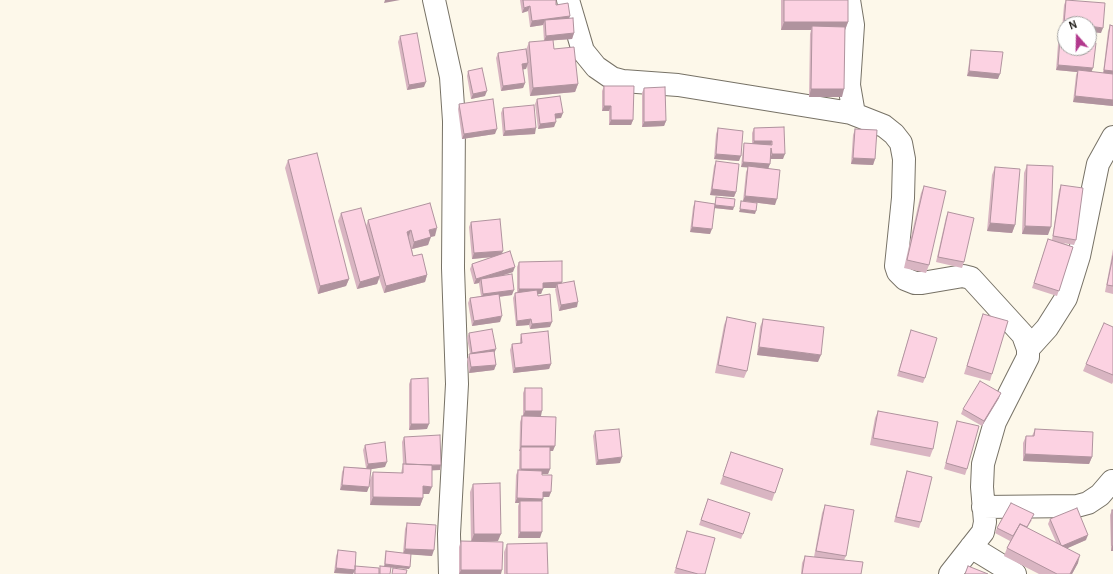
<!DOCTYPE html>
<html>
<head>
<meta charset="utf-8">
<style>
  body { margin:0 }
  #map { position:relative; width:1113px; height:574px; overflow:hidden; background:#fdf8ea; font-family:Karla,sans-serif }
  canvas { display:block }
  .north { position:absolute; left:1057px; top:16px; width:40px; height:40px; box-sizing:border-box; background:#fff; border:1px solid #a3a2a0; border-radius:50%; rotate:340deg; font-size:11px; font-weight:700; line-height:16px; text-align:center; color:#181611 }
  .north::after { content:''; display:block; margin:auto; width:14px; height:18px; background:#b2398d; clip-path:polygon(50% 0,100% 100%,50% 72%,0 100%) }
</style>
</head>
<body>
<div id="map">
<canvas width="1113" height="574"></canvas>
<div class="north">N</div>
</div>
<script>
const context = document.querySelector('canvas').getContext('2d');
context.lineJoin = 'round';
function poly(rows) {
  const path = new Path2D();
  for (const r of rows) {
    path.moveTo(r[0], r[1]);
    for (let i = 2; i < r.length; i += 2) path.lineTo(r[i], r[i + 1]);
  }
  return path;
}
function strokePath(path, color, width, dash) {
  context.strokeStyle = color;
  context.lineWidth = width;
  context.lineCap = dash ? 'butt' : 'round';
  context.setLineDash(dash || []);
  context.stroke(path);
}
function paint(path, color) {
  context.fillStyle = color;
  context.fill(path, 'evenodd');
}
const minor = poly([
  [434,0,451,77,454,121,453,268,457,384,449,534,450,574],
  [568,0,583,51,596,67,612,78,623,81,678,85,851,113,884,126,894,134,901,143,904,159,903,198,896,266,898,272,905,279,915,283,922,283,963,276,971,278,1023,335,1028,349,1028,357,995,422,983,464,982,487,985,522,983,532,950,574],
  [849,0,853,25,849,85,854,114],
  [1028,349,1047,328,1066,298,1079,256,1098,164,1113,137],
  [983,507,1077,506,1088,503,1100,495,1112,481],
  [971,547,1015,574]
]);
strokePath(minor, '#777266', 24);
strokePath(minor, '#fff', 22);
paint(poly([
  [520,0,556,0,556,5,570,16,569,18,574,33,572,39,544,41,543,25,530,27,528,11,522,13],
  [781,0,848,0,848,22,845,30,842,97,809,97,810,34,811,30,781,30],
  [1066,0,1101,33,1065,24,1065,30,1062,29,1064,5],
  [1110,25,1113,26,1113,106,1073,102,1076,75,1077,72,1056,70,1058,44,1060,39,1092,72,1103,73,1108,31],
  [400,36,424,87,407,90,398,42],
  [529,42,554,49,578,84,575,92,530,96,527,65,526,69,523,69,525,83,523,88,501,91,496,58,498,53,526,50],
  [971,50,998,79,967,76,970,56],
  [468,71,485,96,471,99,467,76],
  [604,86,633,120,631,125,609,125,609,111,602,111,602,91],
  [644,88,666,121,664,126,642,127,642,93],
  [537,99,561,118,556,118,554,127,538,129,535,104],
  [459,104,495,134,462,139,458,109],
  [503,108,535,134,503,136,501,113],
  [784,127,783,159,771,159,768,169,775,205,743,201,746,172,748,167,741,167,743,148,744,143,752,144,752,133,754,128],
  [718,128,739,161,714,159,716,134],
  [855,129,875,159,873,165,851,164,853,135],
  [288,160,349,279,346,286,318,294,285,168],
  [716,161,736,192,734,197,710,195,714,166],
  [1027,165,1048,235,1022,234,1024,173],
  [995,167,1015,225,1012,233,987,231,992,175],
  [1061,185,1076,240,1074,245,1063,243,1073,247,1057,296,1032,288,1048,239,1052,240,1059,190],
  [924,186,929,265,926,273,904,268,921,193],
  [716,197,733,210,714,208,710,234,690,232,693,207,695,201,715,204],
  [948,212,964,262,962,268,936,262,946,217],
  [341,213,366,226,368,220,435,236,430,237,428,245,412,249,413,256,427,275,425,282,384,293,379,278,377,284,357,289,338,221],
  [471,222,502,254,513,272,504,275,512,295,499,297,500,322,472,326,468,303,470,298,481,296,479,284,479,283,474,284,470,269,472,264,494,257,472,259,469,227],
  [1113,249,1113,294,1105,292],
  [519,262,562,283,577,307,559,311,555,289,556,288,543,288,541,294,537,294,550,327,530,329,529,325,516,326,513,298,515,293,517,292,517,267],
  [983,314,992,374,990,381,964,374],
  [727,317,747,371,744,378,715,373,724,325],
  [763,319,818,362,757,355,760,327],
  [1113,327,1113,382,1112,384,1083,371,1086,364],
  [911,330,925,378,923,383,897,376],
  [469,333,494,352,496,365,494,370,469,373,467,359,470,354,467,338],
  [521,334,551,364,549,369,513,373,510,350,512,344,520,344,520,339],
  [411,379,427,429,409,430,409,384],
  [525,388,541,416,523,416,523,393],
  [999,398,982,426,961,414,963,409],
  [878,411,933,449,930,457,870,445,875,418],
  [522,416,553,451,550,451,550,469,548,474,542,474,551,492,549,497,543,497,542,501,540,538,518,538,518,506,519,503,515,503,516,475,518,470,519,470,520,422],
  [957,421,967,469,965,475,944,469],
  [1035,429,1092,457,1089,464,1023,461,1023,443,1026,436,1032,436],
  [595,431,620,463,596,465,593,436],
  [404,437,441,465,440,470,432,470,429,494,423,494,423,498,420,506,370,505,370,480,373,472,401,473,403,464,402,442],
  [365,445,385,467,371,469,367,492,340,490,342,472,344,467,366,468,363,450],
  [731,452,783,469,772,501,720,484],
  [907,471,921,522,919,528,894,522,905,477],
  [473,484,498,541,477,542,501,574,459,574,459,547,461,541,471,541,470,492],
  [708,499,743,534,741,539,699,525],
  [825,505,846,556,844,560,861,574,801,574,802,563,805,556,814,557,822,513],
  [1112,510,1113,551,1111,551,1110,515],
  [1050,519,1086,540,1067,548,1078,563,1072,574,1039,574,1004,556,1007,548,1010,541,995,533,997,528,1032,520,1027,528,1056,542,1048,524],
  [407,523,432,556,411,554,409,569,391,567,390,574,379,574,380,566,384,566,385,554,386,551,403,553,405,529],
  [687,531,705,574,677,574,674,573],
  [507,544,548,574,504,574,504,552],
  [338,550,355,568,379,574,354,574,354,571,353,574,334,573,336,556]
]), '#d9b5c2');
paint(poly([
  [385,0,400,0,384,3],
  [530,6,528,11,522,13,524,8],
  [570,16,568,21,545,20,543,25,530,27,532,21],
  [784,22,848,22,845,30,812,26,811,30,781,30],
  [1064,24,1065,24,1065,30,1062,29],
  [1089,26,1103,28,1101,33,1089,32],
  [574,33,572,39,544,41,546,36],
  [528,63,526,69,520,70,522,64],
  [1058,65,1093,68,1091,73,1078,70,1077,72,1056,70],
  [1104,70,1113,71,1113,76,1103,75],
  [969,71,1000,74,998,79,967,76],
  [426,82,424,87,407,90,409,85],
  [525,83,523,88,501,91,503,86],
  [578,84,575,92,530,96,533,88],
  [811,89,844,89,842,97,809,97],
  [487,91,485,96,471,99,473,94],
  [1075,96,1113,100,1113,106,1073,102],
  [604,106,611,106,609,111,602,111],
  [563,113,561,118,553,119,555,114],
  [611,120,633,120,631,125,609,125],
  [666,121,664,126,642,127,644,122],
  [556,122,554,127,538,129,540,124],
  [536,128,535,134,503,136,505,131],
  [497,129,495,134,462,139,464,134],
  [754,141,772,141,770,146,752,146],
  [716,154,741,156,739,161,714,159],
  [772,154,785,154,783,159,770,159],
  [853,158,875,159,873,165,851,164],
  [743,162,770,164,768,169,741,167],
  [712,189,736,192,734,197,710,195],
  [745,196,777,199,775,205,743,201],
  [715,205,734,207,733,210,714,208],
  [740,209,756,211,755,214,739,212],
  [990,223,1015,225,1012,233,987,231],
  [1025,226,1051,227,1048,235,1022,234],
  [692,227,712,229,710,234,690,232],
  [437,228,435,236,426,238,429,230],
  [411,230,408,238,407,232],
  [431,237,428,245,412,249,414,242],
  [503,251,501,256,472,259,474,253],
  [515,267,513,272,481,282,481,279,479,283,474,284,476,279],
  [427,275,425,282,384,293,386,286],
  [380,276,377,284,357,289,360,282],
  [349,279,346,286,318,294,320,286],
  [562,282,560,288,557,284,556,288,541,288,543,283],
  [519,289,543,289,541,294,517,295],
  [514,290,512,295,481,299,483,294],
  [578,302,577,307,559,311,561,305],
  [502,316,500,322,472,326,474,321],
  [531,319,529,325,516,326,517,321],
  [552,322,550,327,530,329,532,324],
  [759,347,821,355,818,362,757,355],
  [496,349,494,354,470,358,472,353],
  [551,364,549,369,513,373,515,368],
  [496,365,494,370,469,373,471,367],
  [1001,393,999,398,982,426,984,421],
  [525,411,542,411,541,416,523,416],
  [411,424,429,424,427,429,409,430],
  [521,446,555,446,553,451,521,451,521,447,520,451,519,451],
  [1025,454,1092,457,1089,464,1023,461],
  [622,457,620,463,596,465,598,460],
  [387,462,385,467,366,470,368,464],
  [441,465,440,470,404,472,406,467],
  [521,469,550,469,548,474,519,474],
  [342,485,369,487,367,492,340,490],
  [423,486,432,487,429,494,420,494],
  [543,492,551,492,549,497,541,497],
  [373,497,423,498,420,506,370,505],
  [517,498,543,499,541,504,520,501,519,503,515,503],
  [520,532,542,532,540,538,518,538],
  [474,534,501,534,498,541,471,542],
  [1088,535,1086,540,1059,552,1061,546],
  [1112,546,1113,546,1113,551,1111,551],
  [405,549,434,550,432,556,403,554],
  [1080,555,1078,563,1072,574,1070,574],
  [385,564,410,567,409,569,384,567],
  [336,568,355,570,353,574,334,573],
  [461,570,502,570,501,574,459,574]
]), '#b0939e');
const building = poly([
  [523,0,556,0,556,5,568,3,570,16,532,21,530,6,524,8,523,0],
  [784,0,848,0,848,22,784,22,784,0],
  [1066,0,1105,3,1103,28,1089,26,1089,24,1064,24,1066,0],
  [573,18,574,33,546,36,545,20,573,18],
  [1110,25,1113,26,1113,71,1104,70,1110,25],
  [812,26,845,27,844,89,811,89,812,26],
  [417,33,426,82,409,85,400,36,417,33],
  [1060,39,1065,40,1065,48,1089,48,1089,42,1096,43,1093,68,1058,65,1060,39],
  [553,40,554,49,574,47,578,84,533,88,529,42,553,40],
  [526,49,528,63,522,64,525,83,503,86,498,53,526,49],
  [971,50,1003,52,1000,74,969,71,971,50],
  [482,68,487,91,473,94,468,71,482,68],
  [1078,70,1113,74,1113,100,1075,96,1078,70],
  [604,86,634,86,633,120,611,120,611,106,604,106,604,86],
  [665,87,666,121,644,122,644,88,665,87],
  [560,96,563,113,555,114,556,122,540,124,537,99,560,96],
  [493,99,497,129,464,134,459,104,493,99],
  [534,105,536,128,505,131,503,108,534,105],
  [784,127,785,154,772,154,771,148,770,164,743,162,744,143,772,145,772,141,754,141,754,128,784,127],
  [718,128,743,131,741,156,716,154,718,128],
  [855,129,877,130,875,159,853,158,855,129],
  [317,153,349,279,320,286,288,160,317,153],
  [716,161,739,164,736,192,712,189,716,161],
  [1027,165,1053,166,1051,227,1025,226,1027,165],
  [748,166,780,170,777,199,745,196,748,166],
  [995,167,1020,169,1015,225,990,223,995,167],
  [1061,185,1083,188,1076,240,1053,236,1061,185],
  [924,186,946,191,929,265,907,260,924,186],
  [716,197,735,199,734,207,715,205,716,197],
  [695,201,715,204,712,229,692,227,695,201],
  [741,201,757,203,756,211,740,209,741,201],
  [430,203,437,228,429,230,431,237,414,242,411,230,407,232,413,256,422,254,427,275,386,286,368,220,430,203],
  [361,208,380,276,360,282,341,213,361,208],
  [948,212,974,218,964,262,938,257,948,212],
  [500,219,503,251,474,253,471,222,500,219],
  [1048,239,1073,247,1059,291,1034,283,1048,239],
  [510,251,515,267,476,279,472,264,510,251],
  [1113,256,1113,286,1107,285,1113,256],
  [562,261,562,282,543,283,543,289,519,289,519,262,562,261],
  [512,274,514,290,483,294,481,279,512,274],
  [574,281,578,302,561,305,557,284,574,281],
  [537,290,538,296,550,294,552,322,532,324,531,319,517,321,515,293,537,290],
  [499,294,502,316,474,321,470,298,499,294],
  [983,314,1008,321,992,374,967,366,983,314],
  [727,317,756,323,747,371,718,365,727,317],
  [763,319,824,327,821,355,759,347,763,319],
  [1104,323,1113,327,1113,375,1086,364,1104,323],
  [492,329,496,349,472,353,469,333,492,329],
  [911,330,937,338,925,378,899,371,911,330],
  [548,331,551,364,515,368,512,344,522,343,521,334,548,331],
  [494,351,496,365,471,367,469,354,494,351],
  [428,378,429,424,411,424,411,379,428,378],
  [980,381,1001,393,984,421,963,409,980,381],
  [525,388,542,388,542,411,525,411,525,388],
  [878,411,938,422,933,449,873,438,878,411],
  [522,416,556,417,555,446,521,446,522,416],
  [957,421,979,426,967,469,946,463,957,421],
  [619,429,622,457,598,460,595,431,619,429],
  [1035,429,1093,432,1092,457,1025,454,1026,436,1034,436,1035,429],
  [440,435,441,465,432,465,406,464,404,437,440,435],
  [385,442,387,462,368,464,365,445,385,442],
  [521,447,550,447,550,469,521,469,521,447],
  [731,452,783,469,775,493,723,476,731,452],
  [403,464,432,465,432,487,423,486,423,498,373,497,373,472,403,473,403,464],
  [344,467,371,469,369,487,342,485,344,467],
  [518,470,542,471,542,475,552,475,551,492,543,492,543,499,517,498,518,470],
  [907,471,932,477,921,522,896,517,907,471],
  [500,483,501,534,474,534,473,484,500,483],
  [708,499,750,513,743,534,701,520,708,499],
  [520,501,542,501,542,532,520,532,520,501],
  [1011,503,1034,514,1027,527,1020,524,1013,536,997,528,1011,503],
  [825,505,854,510,846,556,816,551,825,505],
  [1077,508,1088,535,1062,546,1061,545,1050,519,1077,508],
  [1112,510,1113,510,1113,546,1112,546,1112,510],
  [407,523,436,525,434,550,405,549,407,523],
  [1020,524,1080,555,1070,574,1057,574,1007,548,1020,524],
  [687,531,715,538,705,574,698,574,676,568,687,531],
  [461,541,503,542,502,570,461,570,461,541],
  [547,543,548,574,507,574,507,544,547,543],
  [338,550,356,552,355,570,336,568,338,550],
  [386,551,411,554,410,567,385,564,386,551],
  [805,556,863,562,861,574,802,574,805,556],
  [355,566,379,568,379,574,355,574,355,566],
  [380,566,391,567,390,574,380,574,380,566],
  [968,566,988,574,965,574,968,566],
  [393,568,407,570,406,574,392,574,393,568]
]);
paint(building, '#fcd2e2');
strokePath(building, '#b0939e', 1);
</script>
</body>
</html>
